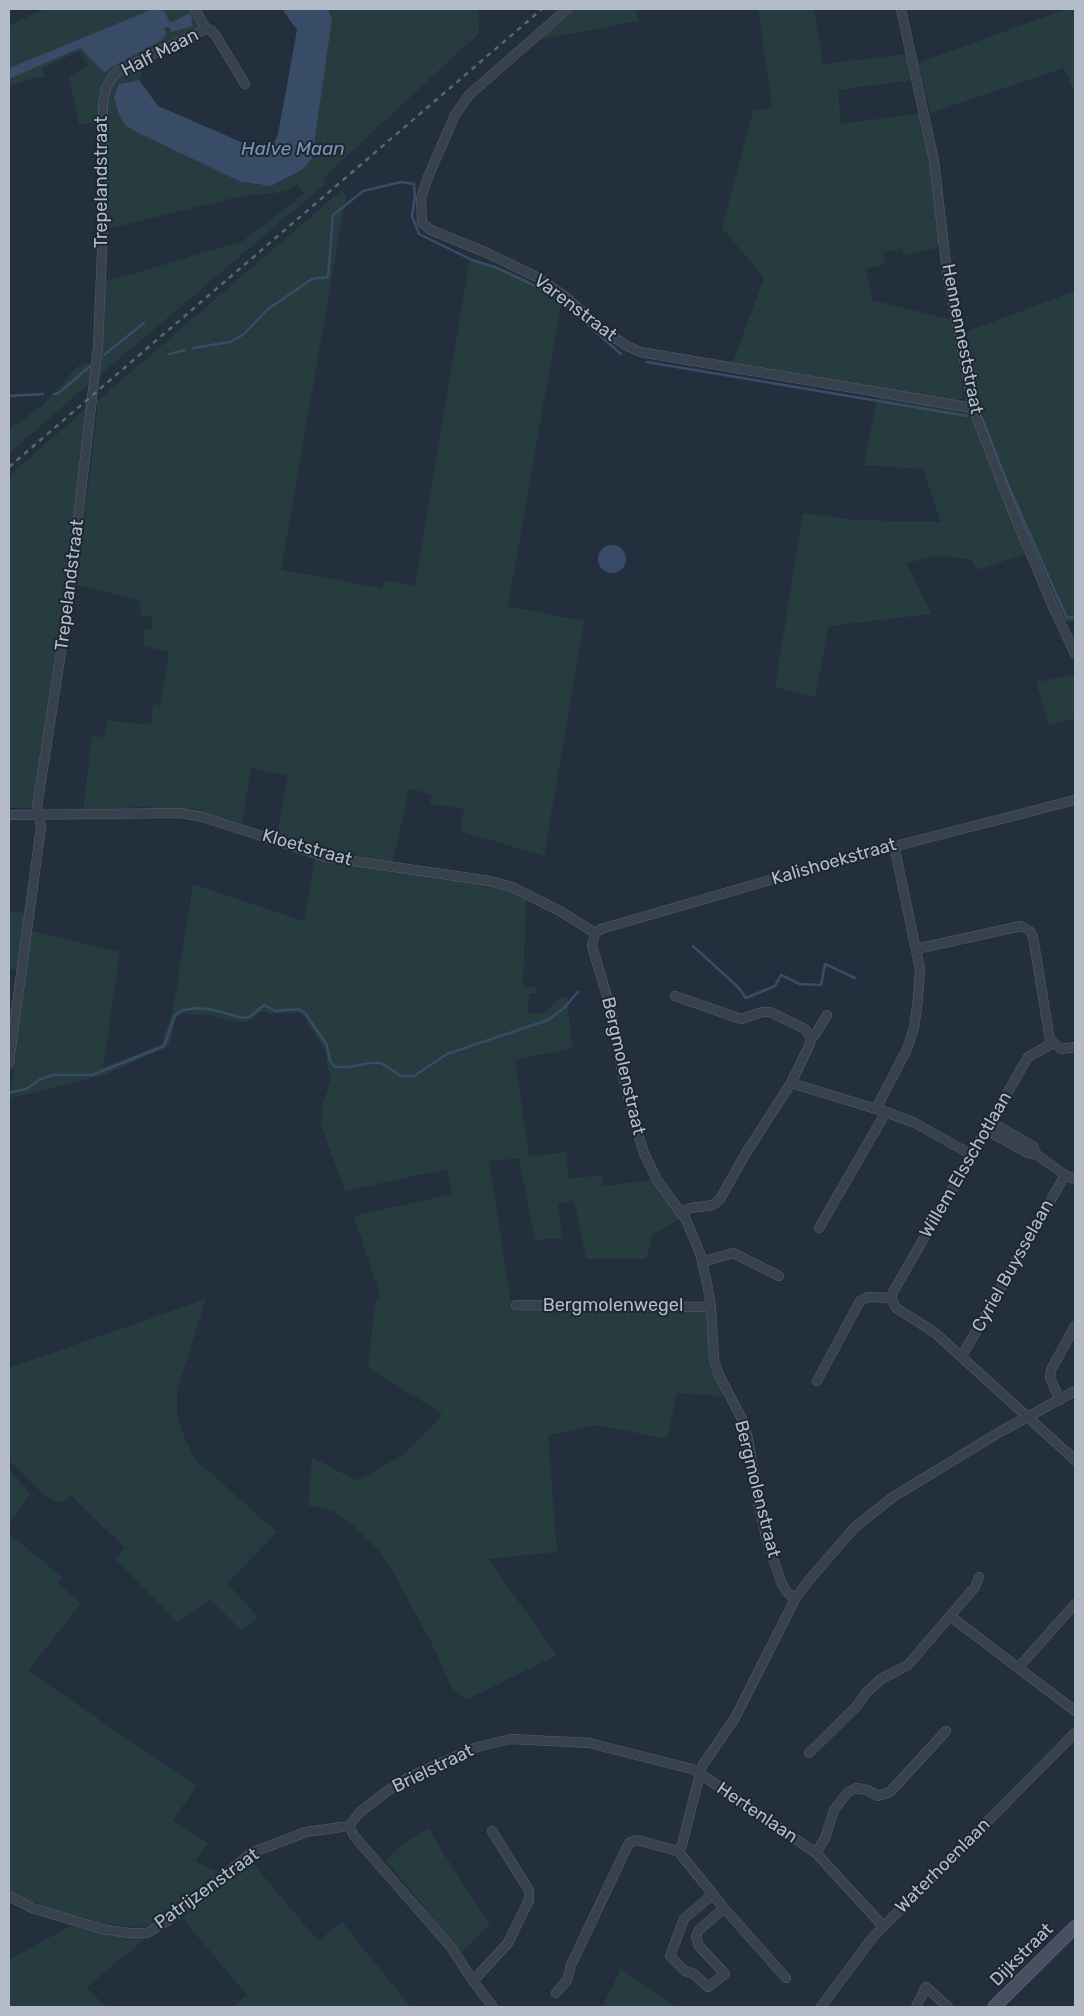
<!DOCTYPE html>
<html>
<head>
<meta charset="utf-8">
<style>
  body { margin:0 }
  #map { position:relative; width:1084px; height:2016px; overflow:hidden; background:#242f3e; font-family:Rubik,sans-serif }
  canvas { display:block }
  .frame { position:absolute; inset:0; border:10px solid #b4bcc9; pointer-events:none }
</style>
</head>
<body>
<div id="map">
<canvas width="1084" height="2016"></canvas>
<div class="frame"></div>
</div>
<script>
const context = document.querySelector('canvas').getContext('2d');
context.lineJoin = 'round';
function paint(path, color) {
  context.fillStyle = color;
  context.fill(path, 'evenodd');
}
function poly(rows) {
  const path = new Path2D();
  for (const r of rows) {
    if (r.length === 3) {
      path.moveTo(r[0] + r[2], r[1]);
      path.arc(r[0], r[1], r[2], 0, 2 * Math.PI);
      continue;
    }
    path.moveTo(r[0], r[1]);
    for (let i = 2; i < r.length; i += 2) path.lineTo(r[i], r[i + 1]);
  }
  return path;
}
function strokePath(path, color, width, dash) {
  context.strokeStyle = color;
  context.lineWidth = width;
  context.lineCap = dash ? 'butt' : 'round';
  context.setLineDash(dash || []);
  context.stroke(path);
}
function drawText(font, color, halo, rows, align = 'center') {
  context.font = font + ' Rubik,sans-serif';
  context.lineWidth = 4;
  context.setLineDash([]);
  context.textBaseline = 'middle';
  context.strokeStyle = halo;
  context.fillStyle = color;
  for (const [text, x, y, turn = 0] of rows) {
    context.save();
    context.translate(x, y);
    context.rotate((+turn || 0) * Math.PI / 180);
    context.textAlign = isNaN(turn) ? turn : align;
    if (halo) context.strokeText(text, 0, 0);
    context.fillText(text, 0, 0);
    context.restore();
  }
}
paint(poly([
  [45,9,192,9,200,27,198,30,119,68,107,78,103,86,98,123,79,124,69,76,89,66,79,51,42,69,45,77,36,77,9,86,9,25],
  [328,9,478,9,479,33,322,179,325,184,99,376,102,354,105,282,243,241,305,193,297,184,286,191,268,194,250,194,108,229,108,115,105,106,107,93,116,78,138,65,142,73,139,80,119,84,118,112,125,125,136,132,241,182,258,185,279,183,302,170,332,19],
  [572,9,636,9,638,21,538,40],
  [758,9,820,9,814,10,823,64,907,54,913,80,838,90,841,124,921,113,930,159,940,243,937,248,904,255,902,248,883,252,885,264,866,269,872,300,952,320,963,392,963,397,958,401,733,362,764,278,722,228,753,111,772,108],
  [1066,9,1075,9,1075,95,1064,68,931,113,918,63],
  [342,190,346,196,281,570,382,588,385,580,415,586,470,258,495,265,526,279,561,304,508,606,584,621,544,856,460,831,464,809,430,804,432,794,409,789,393,862,318,849,277,835,288,776,251,768,242,823,194,809,140,807,83,810,92,736,105,737,107,720,151,725,153,704,160,705,169,652,143,646,145,629,152,629,152,616,141,616,139,600,76,585,97,415,97,401],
  [1075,291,1075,621,1065,622,988,431,975,387,966,332],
  [86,362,93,365,91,382,9,453,9,429,42,406,76,368],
  [877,397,964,410,969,413,972,417,991,470,1027,553,977,570,971,560,938,555,907,563,931,614,829,626,815,697,775,687,803,513,853,520,941,522,923,469,864,465],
  [90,405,34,808,9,808,9,476],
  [1075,675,1075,718,1049,725,1036,682],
  [315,857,494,886,526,898,523,987,536,987,536,993,529,993,528,1013,545,1013,560,998,567,996,572,1048,515,1060,529,1157,566,1152,569,1179,601,1175,603,1186,653,1180,682,1218,653,1234,646,1259,586,1259,574,1200,558,1204,562,1238,535,1240,519,1159,489,1160,512,1309,707,1308,709,1360,725,1396,677,1393,667,1439,597,1425,548,1435,557,1552,488,1559,557,1655,466,1700,452,1688,433,1646,398,1581,381,1553,350,1523,334,1511,308,1505,312,1457,355,1480,369,1475,402,1455,432,1427,442,1414,368,1367,375,1302,381,1298,354,1216,452,1194,447,1169,345,1191,321,1125,323,1103,331,1080,327,1066,326,1052,303,1015,297,1013,272,1014,261,1011,246,1022,236,1022,209,1015,182,1014,176,1018,169,1046,104,1075,10,1098,31,931,120,952,103,1068,161,1044,173,1011,193,884,304,921],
  [9,912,27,913,17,969,9,969],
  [206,1299,177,1390,177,1414,185,1440,197,1461,277,1532,227,1583,258,1617,242,1631,210,1599,178,1623,115,1559,125,1548,72,1496,60,1503,55,1501,43,1494,9,1460,9,1368],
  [9,1471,30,1493,9,1525],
  [9,1533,63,1578,56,1582,81,1603,28,1671,197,1786,173,1820,208,1843,195,1861,218,1872,164,1917,150,1925,138,1928,97,1922,52,1909,19,1897,9,1890],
  [428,1829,490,1925,461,1952,386,1860,404,1843],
  [250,1860,318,1941,342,1922,411,2007,233,2007,247,1995,182,1918],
  [70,1926,127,1938,147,1937,86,1988,107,2007,9,2007,9,1960],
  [621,1969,675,2007,602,2007]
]), '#263c3f');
paint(poly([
  [153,9,163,9,170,23,190,13,193,20,191,21,193,26,172,32,169,27,164,28,167,34,160,41,109,69,105,73,80,48,9,79,9,69,19,64],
  [282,9,328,9,332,19,312,158,302,170,271,186,241,182,136,132,125,125,118,112,114,96,119,84,139,80,158,106,255,148,265,149,274,143,278,134,297,30],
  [612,559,14]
]), '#394c67');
strokePath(poly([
  [193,348,230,342,244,334,268,309,312,279,328,277,333,215,363,191,401,182,414,184,415,196,412,216,419,234,472,260,497,268,542,289,563,303,621,354],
  [169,354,185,350],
  [104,355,144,323],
  [647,362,967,416],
  [54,394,59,393,90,366],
  [9,396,43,394],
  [980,413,1007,482,1060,603,1067,618,1075,617],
  [693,946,738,987,746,998,775,986,781,975,800,984,821,985,825,964,855,978],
  [9,1093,26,1089,39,1080,52,1075,92,1075,164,1046,175,1015,183,1010,197,1008,214,1010,243,1018,250,1017,264,1005,275,1011,298,1009,305,1013,327,1045,330,1061,335,1067,348,1067,370,1063,381,1063,401,1076,414,1076,447,1054,548,1020,563,1009,578,992]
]), '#394c67', 2.5);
const minor = poly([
  [567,9,469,95,455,115,428,177,421,198,422,223,431,230,487,253,539,278,566,297,600,328,625,345,640,352,973,408],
  [901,9,934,161,947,272,973,408,1012,509,1054,609,1075,654],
  [206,29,211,30,216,36,245,84],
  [9,815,180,813,203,817,326,857,490,881,512,887,560,911,595,933],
  [595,933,592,946,612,1013,623,1077,638,1134,644,1153,657,1180,686,1220,700,1253,707,1283,711,1307,714,1359,718,1373,742,1419,748,1438,759,1507,767,1540,781,1582,786,1591,795,1599],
  [595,933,601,929,822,865,1075,800],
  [675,996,741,1019,762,1012,770,1012,805,1029,811,1037],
  [1050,1040,1061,1049,1075,1047],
  [9,1063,41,827,37,807,66,620,98,347,103,229,103,104,106,88,113,76,120,70,206,29,195,9],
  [791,1083,886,1112,915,1123,972,1155],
  [876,1109,907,1049,914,1028,918,999,920,969,894,845],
  [991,1122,1033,1146,1036,1154,1065,1175,1075,1179],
  [986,1130,1028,1153,1036,1154],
  [681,1212,691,1208,713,1205,720,1199,746,1153,791,1083,810,1044,811,1037,815,1035,827,1015],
  [819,1228,886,1112],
  [702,1262,733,1253,779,1276],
  [891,1298,893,1292,1028,1057,1048,1046,1050,1040,1033,937,1030,931,1021,926,916,949],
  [516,1305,711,1307],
  [962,1356,1065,1175],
  [817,1381,860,1301,868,1297,891,1298,896,1308,934,1332,1075,1460],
  [1060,1400,1050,1378,1051,1370,1075,1326],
  [950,1616,1075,1711],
  [1018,1668,1075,1604],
  [809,1753,856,1707,866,1693,881,1679,908,1665,975,1587,979,1577],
  [349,1826,360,1812,386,1792,409,1777,477,1747,511,1739,589,1743,692,1769,699,1773,816,1853,883,1926],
  [349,1826,354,1836,451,1947,473,1981,493,2007],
  [678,1851,682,1845,702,1766,735,1718,795,1599,810,1579,855,1527,893,1497,998,1433,1075,1391],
  [678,1851,724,1908,786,1978],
  [816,1853,825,1838,834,1810,847,1793,856,1788,867,1790,878,1796,890,1792,946,1731],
  [713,1894,684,1919,670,1956,685,1971,694,1974,708,1987,725,1974,699,1946,696,1936,699,1930,724,1908],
  [9,1896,32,1908,102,1929,129,1933,147,1933,169,1920,251,1853,306,1832,349,1826],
  [473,1981,508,1943,529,1900,529,1891,525,1884,492,1831],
  [556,1993,567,1980,571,1965,629,1843,637,1840,678,1851],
  [821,2007,872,1938,1075,1733],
  [916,2007,926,1987,948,2007]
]);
const secondary = poly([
  [994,2007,1075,1927]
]);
strokePath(minor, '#565f6c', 10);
strokePath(secondary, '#565f6c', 14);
strokePath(minor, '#38414e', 9);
strokePath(secondary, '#465061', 12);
strokePath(poly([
  [9,467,542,9]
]), '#5a6575', 2.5, [5, 5]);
drawText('18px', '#b4bcc9', '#1d2633', [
  ["Half Maan",160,53,-27],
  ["Trepelandstraat",102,182,-90],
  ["Varenstraat",575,308,37],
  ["Hennenneststraat",962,339,79],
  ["Trepelandstraat",70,585,-83],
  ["Kloetstraat",307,848,16],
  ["Kalishoekstraat",834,862,-16],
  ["Bergmolenstraat",623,1066,77],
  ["Willem Elsschotlaan",966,1165,-60],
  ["Cyriel Buysselaan",1013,1266,-61],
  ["Bergmolenwegel",613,1306],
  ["Bergmolenstraat",757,1489,76],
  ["Brielstraat",433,1769,-26],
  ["Hertenlaan",757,1813,34],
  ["Waterhoenlaan",943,1866,-45],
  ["Patrijzenstraat",207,1889,-36],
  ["Dijkstraat",1022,1955,-45]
]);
drawText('italic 19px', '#7c92b1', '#1d2633', [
  ["Halve Maan",293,150]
]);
</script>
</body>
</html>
